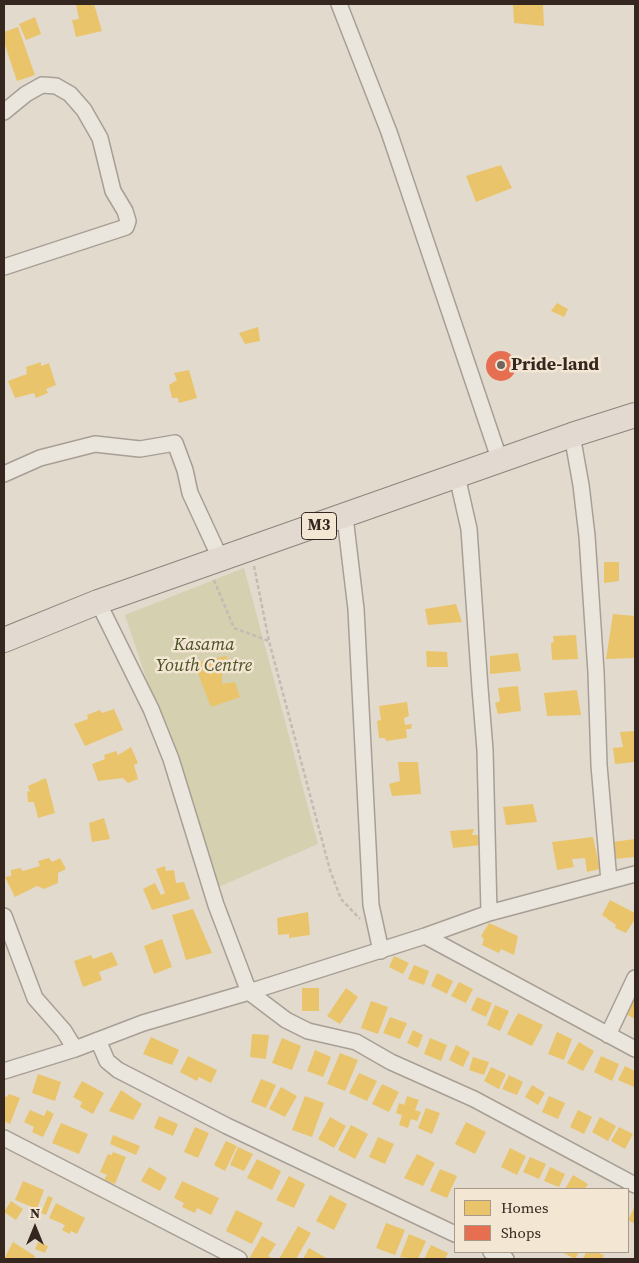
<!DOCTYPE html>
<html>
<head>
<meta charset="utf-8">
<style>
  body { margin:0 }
  #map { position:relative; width:639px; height:1263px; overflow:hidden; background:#e2dacd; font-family:"Source Serif 4",serif }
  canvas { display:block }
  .frame { position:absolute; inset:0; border:5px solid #35271f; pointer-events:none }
  .legend { position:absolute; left:454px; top:1188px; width:175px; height:65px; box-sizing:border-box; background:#f3e6d3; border:1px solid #a79a8b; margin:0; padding:6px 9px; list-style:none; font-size:15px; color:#35271f }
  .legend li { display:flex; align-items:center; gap:10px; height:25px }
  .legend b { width:25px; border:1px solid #a79a8b }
  .north { position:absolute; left:10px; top:1203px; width:50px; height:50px; -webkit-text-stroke:4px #f3e6d3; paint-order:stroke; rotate:0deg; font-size:14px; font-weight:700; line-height:20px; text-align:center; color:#35271f }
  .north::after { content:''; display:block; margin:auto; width:18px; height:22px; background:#35271f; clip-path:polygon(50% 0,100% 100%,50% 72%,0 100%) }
</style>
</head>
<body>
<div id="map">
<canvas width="639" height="1263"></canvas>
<div class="frame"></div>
<ul class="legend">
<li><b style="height:14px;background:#e9c46a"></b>Homes</li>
<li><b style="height:14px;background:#e76f51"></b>Shops</li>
</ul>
<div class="north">N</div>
</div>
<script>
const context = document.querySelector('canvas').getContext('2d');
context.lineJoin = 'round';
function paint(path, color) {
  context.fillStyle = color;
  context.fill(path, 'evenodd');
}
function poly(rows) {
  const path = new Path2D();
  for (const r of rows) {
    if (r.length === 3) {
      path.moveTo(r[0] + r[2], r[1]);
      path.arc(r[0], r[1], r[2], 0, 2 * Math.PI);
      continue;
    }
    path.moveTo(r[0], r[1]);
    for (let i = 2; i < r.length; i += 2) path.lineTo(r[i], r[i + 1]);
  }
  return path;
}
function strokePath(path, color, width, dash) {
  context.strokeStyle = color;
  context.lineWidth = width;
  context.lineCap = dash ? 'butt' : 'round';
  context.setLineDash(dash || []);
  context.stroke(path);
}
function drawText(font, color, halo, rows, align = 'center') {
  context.font = font + ' "Source Serif 4",serif';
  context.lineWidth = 5;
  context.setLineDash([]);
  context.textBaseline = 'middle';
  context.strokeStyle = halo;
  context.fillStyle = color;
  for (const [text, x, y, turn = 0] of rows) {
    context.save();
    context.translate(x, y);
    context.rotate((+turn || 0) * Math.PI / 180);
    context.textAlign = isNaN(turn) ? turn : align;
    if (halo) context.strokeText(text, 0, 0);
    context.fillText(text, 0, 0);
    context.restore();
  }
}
paint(poly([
  [244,568,318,844,216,888,125,615]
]), '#d4d0b0');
paint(poly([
  [76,4,94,4,102,31,76,37,72,20,79,19],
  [513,4,543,4,544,26,514,23],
  [35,17,41,34,26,40,19,24],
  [18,27,35,75,17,81,4,42,4,32],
  [501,165,512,188,476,202,466,176],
  [557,303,568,309,564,317,551,311],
  [258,327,260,341,245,344,239,333],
  [41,362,41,366,49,363,56,385,46,389,48,393,36,398,34,393,15,398,8,381,27,374,26,367],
  [189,370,197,398,179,403,178,398,172,398,169,385,177,380,174,373],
  [604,562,619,562,619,581,604,583],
  [456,604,462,622,428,625,425,609],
  [613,614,634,616,634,658,606,659],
  [576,635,578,659,552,660,551,643,554,642,553,636],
  [426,651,447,652,448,667,427,667],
  [518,653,521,671,490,674,490,656],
  [226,656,234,671,222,674,222,684,235,682,240,697,211,707,194,663],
  [518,686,521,711,498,714,495,703,500,701,498,688],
  [577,690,581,715,547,716,544,693],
  [407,702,409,716,404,718,405,725,412,724,411,729,406,729,407,738,386,741,385,738,379,738,377,721,381,720,379,706],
  [114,709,123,730,85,746,74,724,88,719,87,715,100,710,102,713],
  [635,731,635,762,615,764,613,748,623,747,620,732],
  [131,747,138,763,134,765,138,779,128,783,123,778,98,781,92,764,105,759,104,755,116,751,118,755],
  [398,762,418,762,421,794,392,796,389,784,400,781],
  [46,778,55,813,38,818,34,802,28,802,27,791,30,792,28,786],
  [533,804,537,822,506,825,503,807],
  [104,818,110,839,92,842,89,823],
  [474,829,472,835,481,835,482,845,453,848,450,831],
  [593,837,600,869,587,872,585,858,572,859,574,867,557,870,552,842],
  [635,839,635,857,614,859,613,842],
  [49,858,52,862,60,858,66,869,58,873,58,883,44,889,37,886,15,897,5,877,11,876,11,870,20,868,23,871,40,866,38,861],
  [165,866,166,871,174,870,176,883,184,882,190,899,152,910,143,889,155,883,161,895,165,893,156,869],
  [610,900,635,913,635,919,626,933,615,928,616,925,602,915],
  [193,909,212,953,186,960,172,915],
  [308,912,310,935,289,938,289,934,278,935,277,918],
  [489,923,518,936,514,955,501,949,499,953,482,945,484,939,481,936],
  [162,939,172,967,154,974,144,946],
  [112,952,118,965,99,972,102,980,83,987,74,961,91,955,93,959],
  [394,956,409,963,403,974,389,967],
  [414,965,429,971,424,985,408,979],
  [437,973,453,981,447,994,431,986],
  [459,982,473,989,466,1003,451,996],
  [302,988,319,988,319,1011,302,1011],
  [346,988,358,997,340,1024,327,1016],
  [629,994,635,997,635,1019,620,1011],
  [477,997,492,1003,486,1017,471,1010],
  [371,1001,388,1007,378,1034,361,1028],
  [495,1005,509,1011,500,1031,487,1025],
  [518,1013,543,1025,532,1046,507,1034],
  [390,1017,407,1023,400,1039,383,1033],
  [413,1030,423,1035,418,1048,407,1043],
  [557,1032,572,1039,564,1060,548,1054],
  [252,1034,269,1035,266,1059,250,1057],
  [151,1037,179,1050,172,1065,143,1054],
  [282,1038,301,1046,292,1070,272,1063],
  [430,1038,447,1045,441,1061,424,1054],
  [579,1042,594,1051,583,1071,567,1063],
  [456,1045,470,1052,463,1067,449,1060],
  [315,1050,331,1057,323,1077,307,1071],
  [340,1053,358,1060,345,1091,327,1084],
  [188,1056,217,1070,211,1083,199,1077,197,1081,180,1072],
  [601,1056,619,1064,612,1081,594,1072],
  [473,1057,489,1062,484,1075,469,1070],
  [625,1066,635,1071,634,1087,618,1080],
  [491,1067,506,1074,499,1089,484,1081],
  [359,1073,377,1081,367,1101,349,1093],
  [38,1074,61,1082,55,1101,32,1093],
  [509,1075,523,1082,517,1095,502,1089],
  [261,1079,276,1085,266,1108,251,1102],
  [82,1081,104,1093,93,1114,80,1107,82,1102,73,1097],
  [382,1084,399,1092,389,1112,372,1104],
  [532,1085,545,1093,538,1105,525,1097],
  [281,1087,297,1096,285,1117,269,1109],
  [121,1090,142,1104,133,1120,109,1111],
  [9,1094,20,1098,10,1124,4,1121,4,1096,7,1097],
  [305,1096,324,1103,312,1137,292,1130],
  [407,1096,419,1100,415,1110,421,1112,417,1121,411,1119,408,1128,399,1125,402,1115,396,1113,399,1103,404,1105],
  [549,1096,565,1103,558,1119,542,1112],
  [426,1108,440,1113,432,1134,418,1128],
  [30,1110,44,1116,47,1110,54,1114,43,1137,32,1132,34,1127,24,1122],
  [578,1110,592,1117,584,1134,570,1127],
  [159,1116,178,1124,173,1136,154,1128],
  [330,1117,346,1126,334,1148,318,1139],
  [600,1117,616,1126,608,1141,592,1132],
  [466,1122,486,1132,475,1154,455,1144],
  [61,1123,88,1134,79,1154,52,1143],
  [351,1125,368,1134,355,1159,338,1150],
  [195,1127,209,1133,198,1158,184,1152],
  [619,1127,633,1134,625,1149,611,1141],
  [113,1135,140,1146,136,1155,110,1144],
  [378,1137,394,1144,385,1164,369,1157],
  [226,1141,237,1146,225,1171,214,1165],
  [238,1147,253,1154,244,1171,230,1165],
  [510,1148,526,1156,517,1175,501,1167],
  [113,1152,126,1157,115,1184,104,1180,107,1175,100,1172,108,1154,112,1155],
  [417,1154,435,1163,423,1186,404,1178],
  [530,1157,546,1164,539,1179,523,1172],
  [257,1159,281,1171,272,1190,247,1178],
  [149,1167,167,1178,160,1191,141,1181],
  [550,1167,565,1174,559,1187,544,1181],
  [440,1169,457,1176,447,1198,430,1191],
  [573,1175,588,1184,585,1189,565,1189],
  [289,1176,305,1184,294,1208,276,1200],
  [23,1181,44,1190,37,1209,15,1200],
  [182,1181,219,1198,211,1215,197,1208,195,1213,182,1207,184,1203,174,1198],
  [330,1195,347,1204,334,1230,316,1221],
  [48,1196,53,1198,46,1215,41,1213],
  [11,1201,23,1209,16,1220,4,1212],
  [56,1203,85,1218,77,1234,71,1231,70,1234,62,1230,65,1225,49,1218],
  [635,1206,635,1224,628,1220],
  [236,1210,263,1223,252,1244,226,1231],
  [386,1223,405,1230,395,1255,376,1248],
  [298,1226,311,1233,296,1259,279,1259],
  [409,1234,426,1241,418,1259,400,1257],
  [262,1236,276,1244,268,1256,273,1259,249,1259],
  [13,1242,35,1256,34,1259,4,1259],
  [38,1242,48,1246,45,1253,35,1249],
  [431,1245,448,1253,445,1259,424,1259],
  [309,1248,326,1258,325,1259,303,1259],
  [562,1252,579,1252,575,1259],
  [586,1252,597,1252,604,1255,602,1259,583,1259]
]), '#e9c46a');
paint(poly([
  [501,366,15]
]), '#e76f51');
const street = poly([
  [339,4,389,132,500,461],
  [4,112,26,94,42,85,56,86,70,94,84,110,100,138,113,191,125,211,128,221,126,227,4,267],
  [572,435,581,485,587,536,596,672,599,765,609,881],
  [4,474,40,458,95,444,140,449,175,443,185,470,190,493,221,560],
  [457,476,469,529,480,688,485,750,489,913],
  [345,517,356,609,371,905,381,951],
  [98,602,151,709,171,759,216,905,249,992,286,1020,308,1031,356,1042,391,1062,474,1099,635,1185],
  [4,916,35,998,64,1031,75,1049],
  [425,936,489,913,635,874],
  [608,1035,635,978],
  [98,1040,107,1061,118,1070,227,1126,455,1234],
  [4,1071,75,1049,143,1023,249,992,425,936,635,1049],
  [4,1138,239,1259],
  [491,1252,506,1259]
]);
const primary = poly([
  [4,640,98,602,572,435,635,415]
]);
strokePath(street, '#a79f95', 18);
strokePath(primary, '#8d857c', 26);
strokePath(poly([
  [254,566,269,641,330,870,341,899,360,919],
  [214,580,234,628,269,641]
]), '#c3bcb4', 2.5, [4, 2.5]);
strokePath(street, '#eae5dd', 15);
strokePath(primary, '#e2dad0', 24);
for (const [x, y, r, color] of [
  [501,365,5,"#72665c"]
]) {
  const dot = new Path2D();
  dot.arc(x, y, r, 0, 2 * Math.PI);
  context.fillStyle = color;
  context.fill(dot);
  strokePath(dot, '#f3e6d3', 2);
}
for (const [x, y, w] of [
  [319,526,35]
]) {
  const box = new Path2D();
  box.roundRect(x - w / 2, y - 13.5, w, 27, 4);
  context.fillStyle = '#f3e6d3';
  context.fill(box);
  strokePath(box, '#35271f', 1);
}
drawText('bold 16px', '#35271f', null, [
  ["M3",319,526]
]);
drawText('bold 18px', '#35271f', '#f3e6d3', [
  ["Pride-land",511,365]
], 'left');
drawText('italic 18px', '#4b5026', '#f3e6d3', [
  ["Kasama",204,645],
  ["Youth Centre",204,666]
]);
</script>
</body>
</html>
